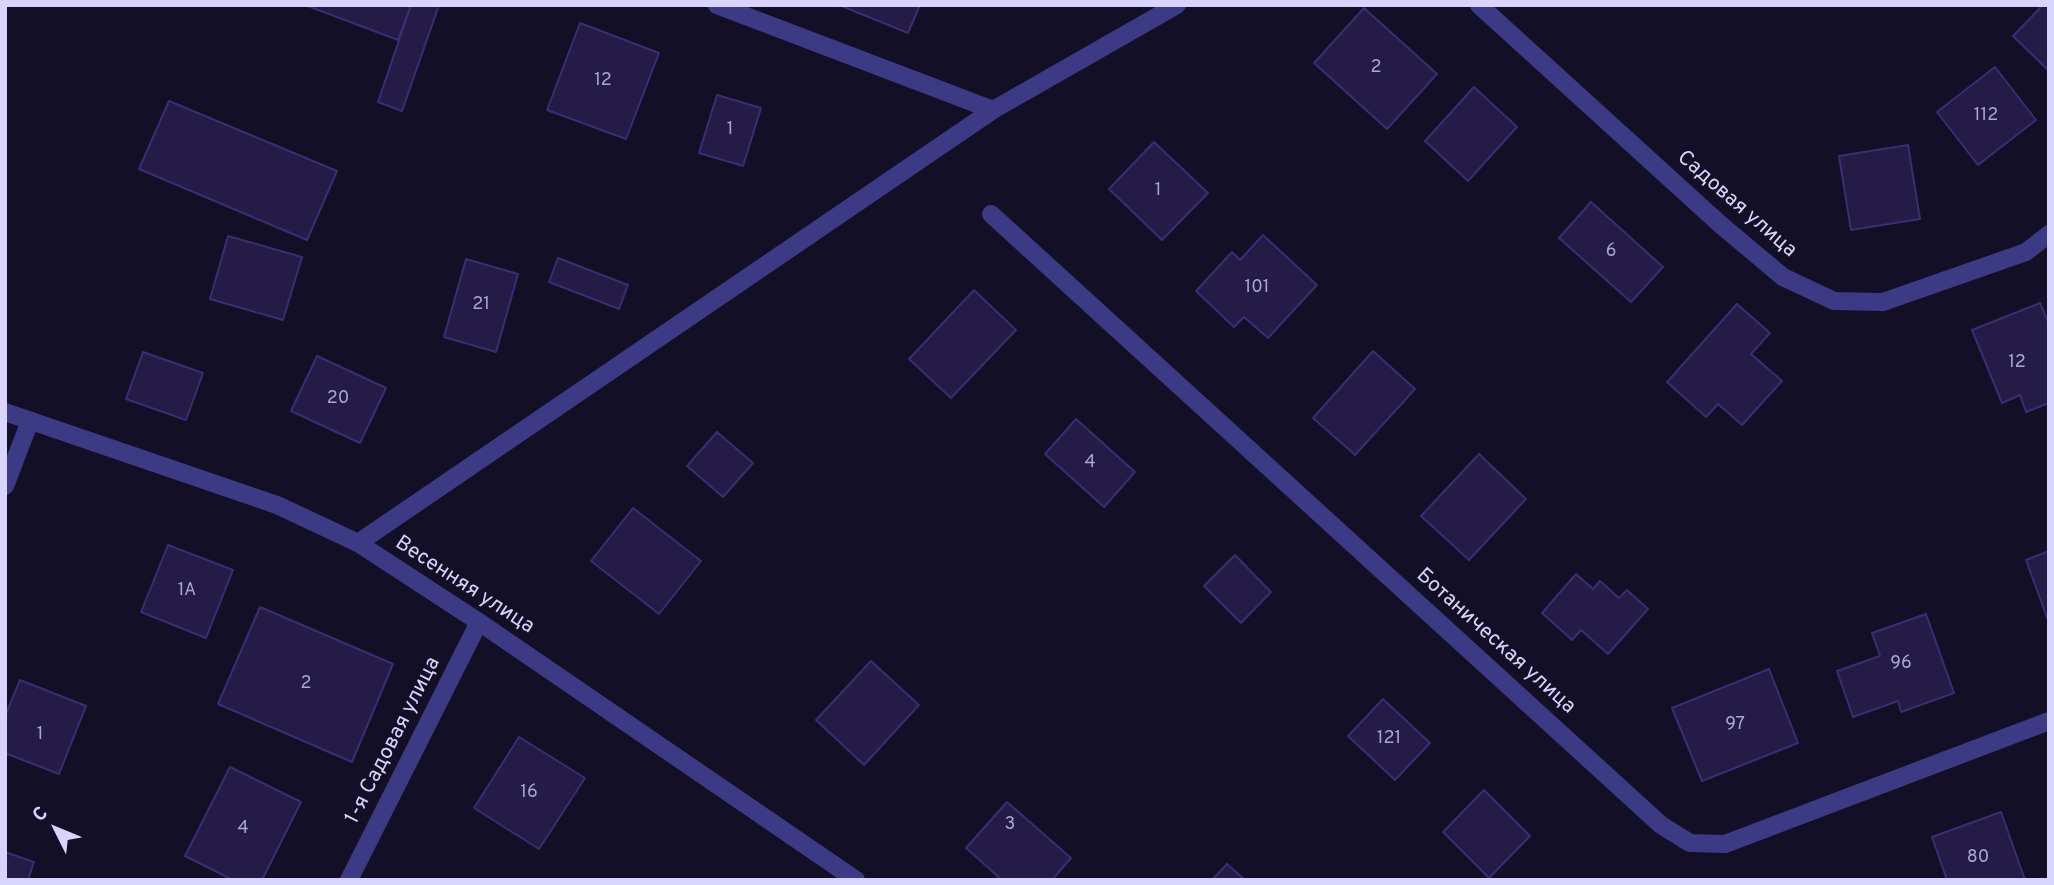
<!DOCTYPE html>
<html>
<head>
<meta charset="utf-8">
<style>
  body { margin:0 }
  #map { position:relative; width:2054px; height:885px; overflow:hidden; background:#130f26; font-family:Overpass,sans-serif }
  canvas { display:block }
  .frame { position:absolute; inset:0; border:7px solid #d9d4ff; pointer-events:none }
  .north { position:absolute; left:21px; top:794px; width:70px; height:70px; -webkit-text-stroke:5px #130f26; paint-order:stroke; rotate:313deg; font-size:19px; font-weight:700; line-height:28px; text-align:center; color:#d9d4ff }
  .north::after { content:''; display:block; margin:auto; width:24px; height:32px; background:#d9d4ff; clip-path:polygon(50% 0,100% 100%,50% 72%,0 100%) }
</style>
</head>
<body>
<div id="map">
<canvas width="2054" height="885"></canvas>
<div class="frame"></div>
<div class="north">С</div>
</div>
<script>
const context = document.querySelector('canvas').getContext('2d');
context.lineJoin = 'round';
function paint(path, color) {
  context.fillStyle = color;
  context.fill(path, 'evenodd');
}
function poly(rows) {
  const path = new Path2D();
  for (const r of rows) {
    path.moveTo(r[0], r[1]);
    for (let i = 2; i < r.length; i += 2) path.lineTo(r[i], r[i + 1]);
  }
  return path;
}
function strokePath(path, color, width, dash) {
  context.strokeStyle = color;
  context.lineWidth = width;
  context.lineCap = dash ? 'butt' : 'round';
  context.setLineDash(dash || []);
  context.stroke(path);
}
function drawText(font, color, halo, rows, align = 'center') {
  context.font = font + ' Overpass,sans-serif';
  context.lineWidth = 5;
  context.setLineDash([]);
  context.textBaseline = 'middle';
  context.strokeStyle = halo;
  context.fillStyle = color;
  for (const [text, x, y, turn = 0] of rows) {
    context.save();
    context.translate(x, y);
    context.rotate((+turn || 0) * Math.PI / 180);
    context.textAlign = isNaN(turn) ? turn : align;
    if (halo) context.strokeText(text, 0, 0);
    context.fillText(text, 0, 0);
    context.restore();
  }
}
const building = poly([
  [305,5,411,5,398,40,305,5],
  [411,5,439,5,402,111,378,102,411,5],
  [839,5,920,5,908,33,839,5],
  [2043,5,2049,5,2049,71,2013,36,2043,5],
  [1364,8,1437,74,1387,129,1314,63,1364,8],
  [580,23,659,53,626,139,547,110,580,23],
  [1995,67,2036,120,1978,165,1937,112,1995,67],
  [1474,87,1517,127,1468,181,1425,141,1474,87],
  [717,95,761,108,743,166,699,153,717,95],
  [169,101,337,171,307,240,139,169,169,101],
  [1154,142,1208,193,1162,240,1109,189,1154,142],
  [1908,145,1920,219,1851,230,1839,156,1908,145],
  [1591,202,1663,267,1631,302,1559,238,1591,202],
  [1263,235,1317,285,1268,338,1244,317,1234,327,1196,291,1232,252,1240,260,1263,235],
  [228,236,302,257,283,320,210,299,228,236],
  [558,258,628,285,619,309,549,282,558,258],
  [466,259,518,274,496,352,444,337,466,259],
  [974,290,1016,330,951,398,909,359,974,290],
  [2040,303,2049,324,2049,403,2026,412,2020,395,2002,403,1972,330,2040,303],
  [1737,304,1770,333,1751,354,1782,381,1742,425,1718,404,1706,417,1667,382,1737,304],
  [1373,351,1415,389,1355,455,1313,418,1373,351],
  [143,352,203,373,186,420,126,399,143,352],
  [317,356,386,388,360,443,291,411,317,356],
  [1076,419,1135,472,1104,507,1045,454,1076,419],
  [717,432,753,463,723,497,687,466,717,432],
  [1479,454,1526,499,1469,560,1421,516,1479,454],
  [633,508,701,561,659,614,591,561,633,508],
  [168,545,233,570,206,638,141,612,168,545],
  [2049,551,2049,623,2026,560,2049,551],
  [1235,555,1271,592,1241,623,1204,586,1235,555],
  [1576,574,1593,589,1600,581,1619,598,1627,590,1648,609,1608,654,1581,630,1572,640,1542,613,1576,574],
  [260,607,393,664,352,762,218,704,260,607],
  [1926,614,1954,693,1901,712,1898,701,1853,717,1837,671,1880,656,1872,633,1926,614],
  [871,661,919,705,864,765,816,720,871,661],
  [1769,669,1798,743,1702,781,1672,708,1769,669],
  [20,680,86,706,59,774,5,753,5,716,20,680],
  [1383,699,1430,743,1395,780,1348,736,1383,699],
  [519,737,585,778,539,849,474,808,519,737],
  [230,767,301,802,262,880,233,880,185,856,230,767],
  [1484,790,1530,836,1489,878,1443,832,1484,790],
  [1007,802,1071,858,1052,880,1002,880,966,848,1007,802],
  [2001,812,2025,880,1947,880,1932,837,2001,812],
  [5,852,34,862,28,880,5,880,5,852],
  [1227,864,1245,880,1212,880,1227,864]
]);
paint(building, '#241b47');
strokePath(building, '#3b2d73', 2);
strokePath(poly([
  [717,5,993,110],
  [1479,5,1721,225,1783,277,1834,301,1883,302,2026,252,2049,234],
  [991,214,1661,825,1690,843,1725,844,2049,721],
  [5,486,30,421],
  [349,880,479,622]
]), '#3d3a85', 18);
strokePath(poly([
  [5,412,277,505,358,543,479,622,856,880],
  [358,543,993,110,1177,5]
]), '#3d3a85', 18);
drawText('18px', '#aca6d1', null, [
  ["2",1376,68],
  ["12",603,81],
  ["112",1986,116],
  ["1",730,130],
  ["1",1158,191],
  ["6",1611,252],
  ["101",1257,288],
  ["21",481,305],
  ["12",2017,363],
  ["20",338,399],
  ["4",1090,463],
  ["1А",187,591],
  ["96",1901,664],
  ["2",306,684],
  ["97",1735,725],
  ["1",40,735],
  ["121",1389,739],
  ["16",529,793],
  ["3",1010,825],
  ["4",243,829],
  ["80",1978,858]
]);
drawText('21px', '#d9d4ff', '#130f26', [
  ["Садовая улица",1736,205,41],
  ["Весенняя улица",464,586,33],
  ["Ботаническая улица",1495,642,42],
  ["1-я Садовая улица",394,741,-63]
]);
</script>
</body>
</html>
